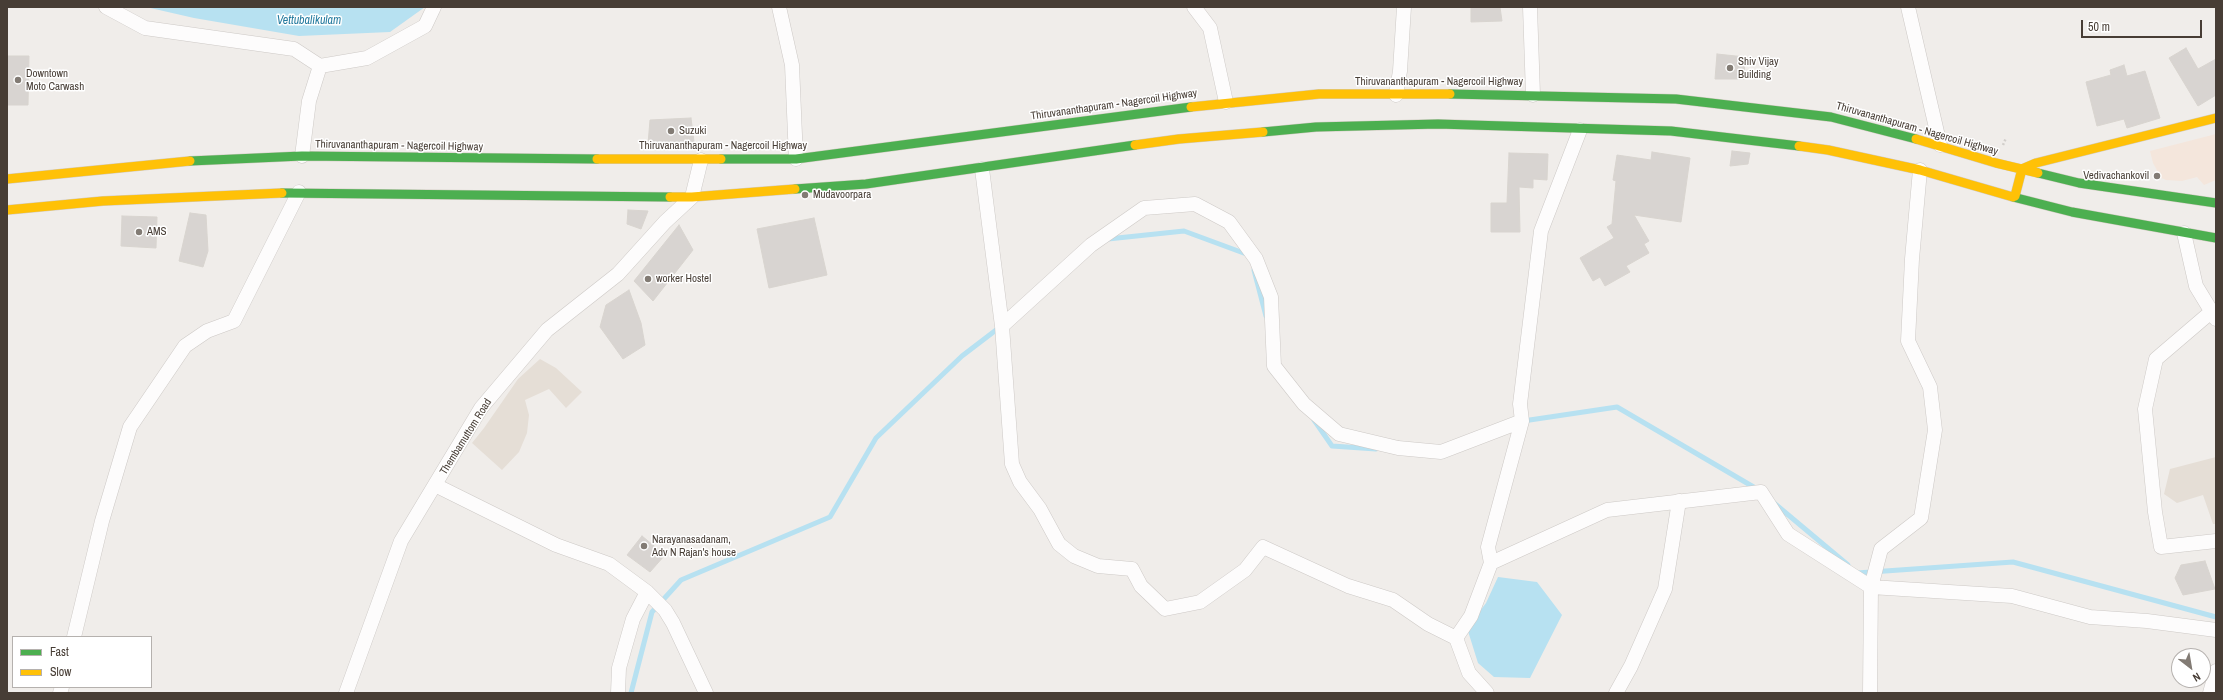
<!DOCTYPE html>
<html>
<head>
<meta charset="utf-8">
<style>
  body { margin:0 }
  #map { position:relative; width:2223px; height:700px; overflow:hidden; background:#f0edea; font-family:"Archivo Narrow",sans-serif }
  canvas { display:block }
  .frame { position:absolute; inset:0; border:8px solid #473d35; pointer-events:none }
  .legend { position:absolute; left:12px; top:636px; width:140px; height:52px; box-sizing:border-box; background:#fff; border:1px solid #b5b1ae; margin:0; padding:5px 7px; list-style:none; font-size:12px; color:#473d35 }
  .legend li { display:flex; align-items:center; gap:8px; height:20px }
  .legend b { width:20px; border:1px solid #b5b1ae }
  .north { position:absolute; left:2171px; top:648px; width:40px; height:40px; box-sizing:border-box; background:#fff; border:1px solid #b5b1ae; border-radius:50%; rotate:149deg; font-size:11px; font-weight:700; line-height:16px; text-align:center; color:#473d35 }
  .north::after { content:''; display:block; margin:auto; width:14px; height:18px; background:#827b74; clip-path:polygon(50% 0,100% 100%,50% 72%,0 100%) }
  .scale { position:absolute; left:2081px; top:20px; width:121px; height:18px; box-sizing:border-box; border:2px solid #473d35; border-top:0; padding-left:5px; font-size:12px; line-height:14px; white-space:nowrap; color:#473d35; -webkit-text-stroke:3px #fff; paint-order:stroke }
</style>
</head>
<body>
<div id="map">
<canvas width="2223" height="700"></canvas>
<div class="frame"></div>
<ul class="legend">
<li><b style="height:5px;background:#4caf50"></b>Fast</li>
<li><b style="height:5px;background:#ffc107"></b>Slow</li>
</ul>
<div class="north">N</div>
<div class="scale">50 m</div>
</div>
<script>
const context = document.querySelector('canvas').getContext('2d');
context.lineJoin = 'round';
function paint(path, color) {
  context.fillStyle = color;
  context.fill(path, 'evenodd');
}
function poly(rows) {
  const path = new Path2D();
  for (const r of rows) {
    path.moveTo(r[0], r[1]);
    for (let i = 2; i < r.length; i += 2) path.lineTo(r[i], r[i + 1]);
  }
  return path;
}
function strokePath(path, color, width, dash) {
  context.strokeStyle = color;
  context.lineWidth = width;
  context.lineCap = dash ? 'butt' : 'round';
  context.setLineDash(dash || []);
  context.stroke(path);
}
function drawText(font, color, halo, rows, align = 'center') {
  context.font = font + ' "Archivo Narrow",sans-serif';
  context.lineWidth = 3;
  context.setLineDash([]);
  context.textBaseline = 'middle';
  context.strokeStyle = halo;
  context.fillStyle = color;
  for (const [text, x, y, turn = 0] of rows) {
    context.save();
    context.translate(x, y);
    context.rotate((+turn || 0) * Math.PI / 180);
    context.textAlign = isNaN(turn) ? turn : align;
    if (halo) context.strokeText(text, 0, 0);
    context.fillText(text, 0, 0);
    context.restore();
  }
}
paint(poly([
  [540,359,556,368,582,392,566,408,549,389,525,400,529,415,527,433,519,452,502,470,472,443,484,428,518,379],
  [2216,457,2216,524,2213,524,2203,495,2177,503,2164,494,2170,469]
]), '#e5ded6');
paint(poly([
  [2216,134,2216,180,2204,185,2197,177,2182,181,2166,180,2157,176,2158,172,2153,163,2150,151]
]), '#f4e6dc');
paint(poly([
  [146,7,425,7,390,32,299,36,194,18],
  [1498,577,1537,582,1562,615,1530,678,1494,677,1478,663,1467,628,1486,603]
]), '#b7e1f1');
strokePath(poly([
  [1108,239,1184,231,1249,255],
  [1254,270,1266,316],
  [1314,420,1332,446,1376,449],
  [1523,421,1617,407,1757,489],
  [1774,503,1848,565],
  [1857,573,2013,562,2216,617],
  [631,693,652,612,681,580,830,517,876,438,962,356,1000,327]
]), '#b7e1f1', 5);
const building = poly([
  [1471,7,1500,7,1502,21,1471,22,1471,7],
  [2186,48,2198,69,2216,59,2216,95,2198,106,2169,58,2186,48],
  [1717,54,1745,57,1744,79,1715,79,1717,54],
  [7,56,29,56,28,105,7,105,7,56],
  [2124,65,2127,76,2145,71,2160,118,2127,128,2124,119,2097,126,2086,82,2111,75,2110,70,2124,65],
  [691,118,694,142,648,144,650,120,691,118],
  [1732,151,1750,153,1748,164,1730,166,1732,151],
  [1652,152,1690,158,1681,222,1634,215,1649,241,1644,244,1649,253,1626,266,1630,272,1605,286,1600,277,1593,281,1580,258,1614,238,1607,227,1612,224,1616,181,1613,180,1617,155,1651,160,1652,152],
  [1509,153,1548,154,1547,180,1533,179,1533,188,1519,187,1520,232,1491,232,1491,203,1507,203,1509,153],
  [628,210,648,211,641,229,627,224,628,210],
  [190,213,206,215,208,251,203,267,179,261,190,213],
  [122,216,157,217,156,248,121,246,122,216],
  [814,218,827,275,769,288,757,229,814,218],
  [679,225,693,250,653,301,634,281,679,225],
  [629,290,641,323,645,345,623,359,600,327,606,305,629,290],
  [642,536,665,555,650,572,627,555,642,536],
  [2205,561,2215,589,2183,595,2175,578,2181,565,2205,561]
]);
paint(building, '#d8d4d1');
strokePath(building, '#d8d4cf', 1);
const street = poly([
  [106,7,145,28,294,49,320,66],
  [779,7,792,65,796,159],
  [1194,7,1210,28,1226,102],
  [1530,7,1533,95],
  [1908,7,1940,145],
  [1396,95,1400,71,1404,7],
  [302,156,309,101,320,66,367,58,425,26,434,7],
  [982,169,1002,326,1012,464,1020,482,1040,509,1059,544,1074,556,1098,566,1132,569,1141,586,1165,609,1200,602,1245,570,1263,547,1348,586,1393,600,1428,624,1456,638,1469,673,1487,693],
  [2184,233,2196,286,2216,319],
  [2211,312,2156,359,2145,409,2155,512,2161,547,2216,541],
  [1002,326,1091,245,1144,208,1195,204,1229,222,1256,259,1271,297,1274,366,1304,404,1339,434,1398,448,1441,452,1522,421],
  [435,485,556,545,609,564,647,592,665,610,673,623,706,693],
  [1491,563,1607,510,1761,492,1788,534,1871,587,2012,596,2090,617,2147,621,2216,630],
  [74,637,102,521,130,427,185,346,207,331,234,321,299,192],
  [1456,638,1471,616,1491,563,1488,547,1522,421,1520,404,1541,231,1580,130],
  [60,693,62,687],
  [346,693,401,541,481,408,547,330,618,274,665,222,692,197,701,160],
  [618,693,619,668,633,619,647,592],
  [1616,693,1631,666,1665,589,1679,501],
  [1870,693,1871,587,1881,549,1921,518,1935,430,1930,387,1908,341,1912,259,1920,170],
  [2210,693,2216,671]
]);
const fast = poly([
  [1450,94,1676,99,1831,117,1916,139],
  [1263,132,1316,127,1438,124,1671,131,1799,146],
  [721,159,796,159,1191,107],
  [190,161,302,156,597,159],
  [2038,173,2079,183,2216,203],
  [795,189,866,184,1135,145],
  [282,193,670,197],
  [2013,197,2072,212,2216,238]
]);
const slow = poly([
  [1191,107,1319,94,1450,94],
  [1916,139,1996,163,2038,173],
  [1135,145,1179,139,1263,132],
  [1799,146,1828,150,1920,170,2013,197],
  [597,159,721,159],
  [7,179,190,161],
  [2015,196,2022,169,2036,163,2216,118],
  [670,197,692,197,795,189],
  [7,210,103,201,282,193]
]);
strokePath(street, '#cdc9c6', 15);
strokePath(fast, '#d1cac1', 10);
strokePath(slow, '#d1cac1', 10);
strokePath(poly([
  [2003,145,2006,138]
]), '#d1ceca', 2.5, [2, 2]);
strokePath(street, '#fdfcfc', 14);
strokePath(fast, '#4caf50', 9);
strokePath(slow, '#ffc107', 9);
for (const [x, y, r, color] of [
  [1730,68,4,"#827b74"],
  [18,80,4,"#827b74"],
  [671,131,4,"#827b74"],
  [2157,176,4,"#827b74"],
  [805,195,4,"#827b74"],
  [139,232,4,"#827b74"],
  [648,279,4,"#827b74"],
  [644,546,4,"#827b74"]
]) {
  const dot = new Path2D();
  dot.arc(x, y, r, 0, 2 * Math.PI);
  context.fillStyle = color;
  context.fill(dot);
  strokePath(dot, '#fff', 1.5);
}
drawText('11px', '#473d35', '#fff', [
  ["Shiv Vijay",1738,62],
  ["Building",1738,75],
  ["Downtown",26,74],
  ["Moto Carwash",26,87],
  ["Suzuki",679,131],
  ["Vedivachankovil",2149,176,"right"],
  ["Mudavoorpara",813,195],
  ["AMS",147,232],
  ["worker Hostel",656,279],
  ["Narayanasadanam,",652,540],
  ["Adv N Rajan's house",652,553]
], 'left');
drawText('11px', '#473d35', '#fff', [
  ["Thiruvananthapuram - Nagercoil Highway",1439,82],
  ["Thiruvananthapuram - Nagercoil Highway",1114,105,-8],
  ["Thiruvananthapuram - Nagercoil Highway",1917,129,16],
  ["Thiruvananthapuram - Nagercoil Highway",399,146,1],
  ["Thiruvananthapuram - Nagercoil Highway",723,146],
  ["Thembamuttom Road",466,437,-58]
]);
drawText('italic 12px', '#257b9f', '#fff', [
  ["Vettubalikulam",309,21]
]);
</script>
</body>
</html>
